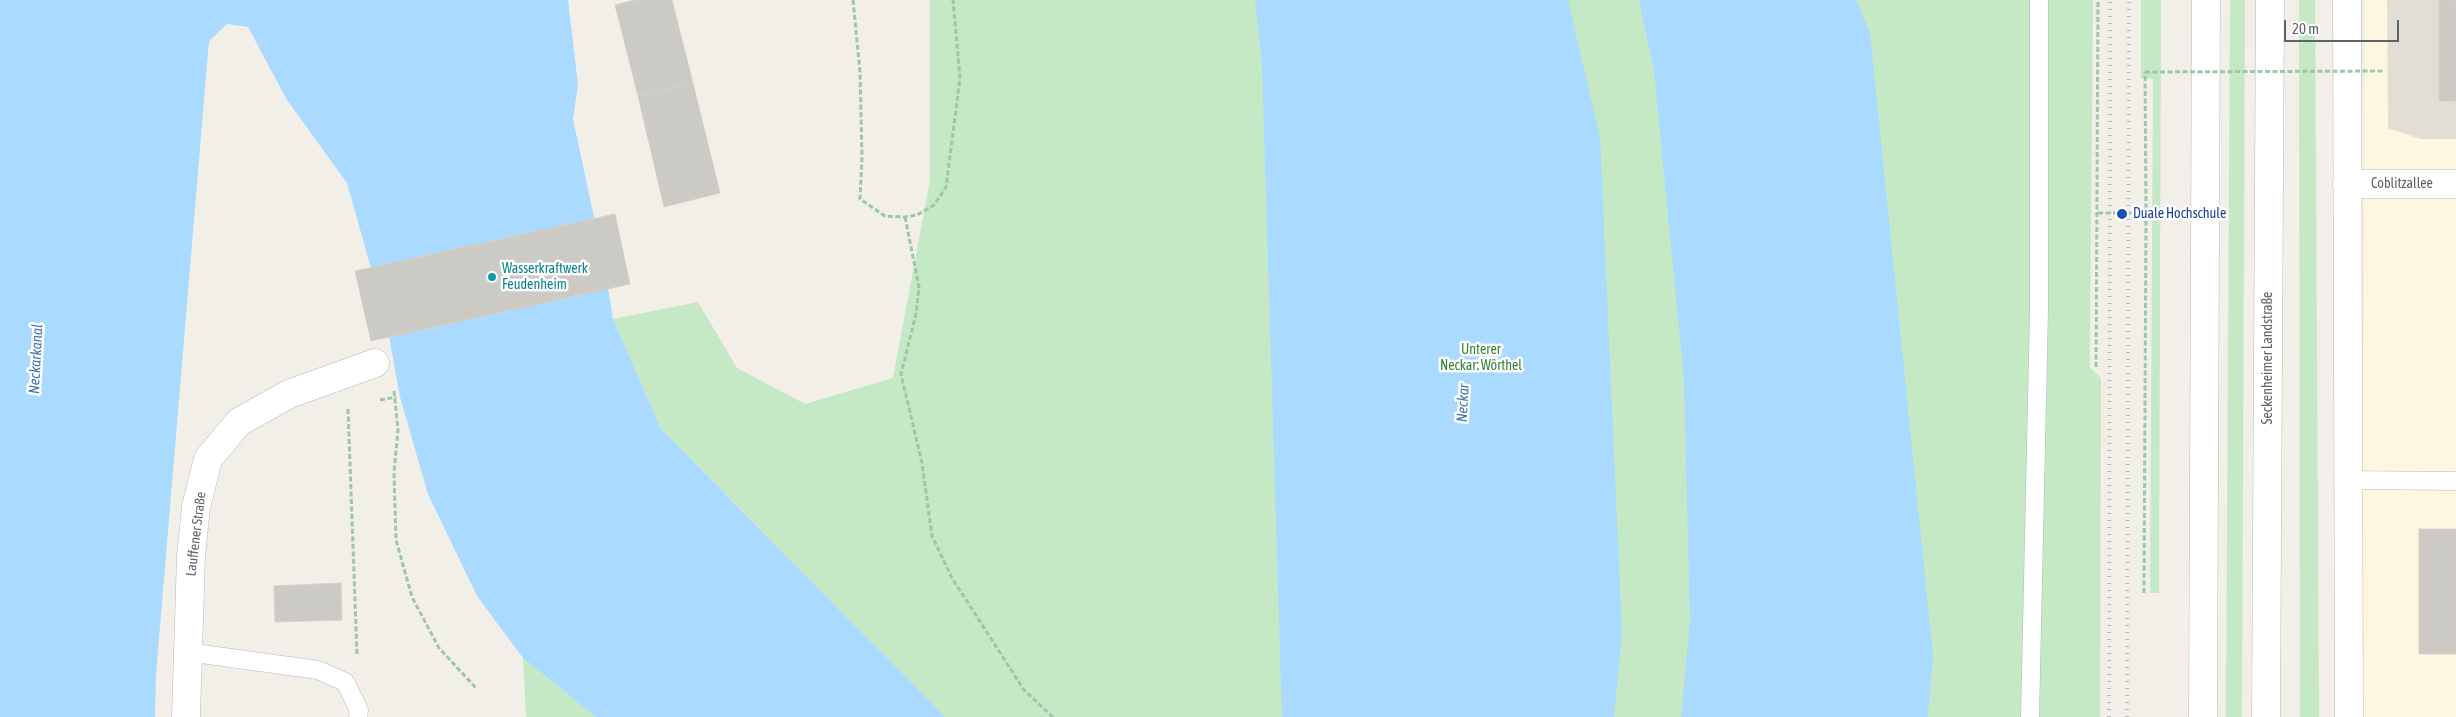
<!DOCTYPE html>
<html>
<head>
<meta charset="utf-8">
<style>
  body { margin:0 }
  #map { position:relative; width:2456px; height:717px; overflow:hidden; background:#f1efe8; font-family:"Asap Condensed",sans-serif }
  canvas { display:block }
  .scale { position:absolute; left:2284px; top:20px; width:115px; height:22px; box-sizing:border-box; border:2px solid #5f6368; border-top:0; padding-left:6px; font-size:15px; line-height:18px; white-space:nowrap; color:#5f6368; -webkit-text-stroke:4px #fff; paint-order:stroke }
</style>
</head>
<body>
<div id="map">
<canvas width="2456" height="717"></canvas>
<div class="scale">20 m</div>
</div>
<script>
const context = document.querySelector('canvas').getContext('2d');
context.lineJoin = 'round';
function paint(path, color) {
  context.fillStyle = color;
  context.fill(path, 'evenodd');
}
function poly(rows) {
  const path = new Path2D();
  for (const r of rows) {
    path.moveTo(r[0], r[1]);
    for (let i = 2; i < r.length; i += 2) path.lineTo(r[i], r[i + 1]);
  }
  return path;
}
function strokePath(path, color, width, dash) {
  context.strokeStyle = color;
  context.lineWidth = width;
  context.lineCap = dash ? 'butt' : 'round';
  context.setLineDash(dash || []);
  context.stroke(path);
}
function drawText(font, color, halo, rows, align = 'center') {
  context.font = font + ' "Asap Condensed",sans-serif';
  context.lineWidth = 5;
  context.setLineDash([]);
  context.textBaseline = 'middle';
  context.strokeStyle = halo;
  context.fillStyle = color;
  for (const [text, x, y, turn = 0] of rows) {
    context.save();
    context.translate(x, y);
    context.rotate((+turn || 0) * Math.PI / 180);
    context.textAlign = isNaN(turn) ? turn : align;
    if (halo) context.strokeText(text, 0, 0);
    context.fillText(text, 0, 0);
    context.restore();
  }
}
paint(poly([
  [2365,0,2456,0,2456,717,2362,717]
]), '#fef7e0');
paint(poly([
  [2387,0,2456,0,2456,139,2421,139,2388,128]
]), '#e1ded6');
paint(poly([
  [930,0,2093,0,2090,367,2101,378,2100,717,945,717,661,429,613,319,698,302,737,368,805,404,893,378,930,180],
  [2141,0,2161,0,2159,593,2150,593,2153,79,2141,78],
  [2230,0,2245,0,2242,717,2226,717],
  [2299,0,2315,0,2319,717,2300,717],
  [523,658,596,717,526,717]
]), '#c5e8c5');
paint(poly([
  [0,0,568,0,578,85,573,119,605,269,613,319,661,429,945,717,596,717,523,658,477,596,428,494,400,397,387,325,347,183,287,100,248,27,227,24,209,41,156,674,155,717,0,717],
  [1255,0,1568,0,1600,138,1622,634,1614,717,1282,717,1262,65],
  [1639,0,1856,0,1870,33,1933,656,1928,717,1681,717,1690,622,1684,380,1654,71]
]), '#aadaff');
const building = poly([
  [635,0,672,0,693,83,638,96,615,5,635,0],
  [2439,0,2456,0,2456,101,2439,101,2439,0],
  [693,83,720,193,664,207,638,96,693,83],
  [615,214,630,284,371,341,355,271,615,214],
  [2419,529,2456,529,2456,654,2419,654,2419,529],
  [341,583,342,620,275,622,274,586,341,583]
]);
paint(building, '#cccac5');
strokePath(building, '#d6d1c6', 1);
const lane = poly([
  [2347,480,2456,481],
  [187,652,318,670,345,682,359,710,358,717],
  [2030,717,2039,310,2039,0]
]);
const street = poly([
  [2347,0,2349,717],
  [2347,184,2456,184],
  [186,717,191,556,196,507,208,459,239,422,289,394,375,363]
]);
const secondary = poly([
  [2203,717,2206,0],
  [2266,717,2270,0]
]);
strokePath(lane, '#b5b8bc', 19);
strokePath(street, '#b5b8bc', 29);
strokePath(secondary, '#b6babf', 29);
strokePath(poly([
  [853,0,860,72,862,157,860,199,885,216,905,217,917,215,934,205,946,187,960,78,953,0],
  [2098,213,2146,213,2145,72],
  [905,217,919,287,916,314,901,374,922,463,932,536,952,578,1024,690,1053,717],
  [2096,367,2098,0],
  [394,391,398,430,394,473,396,540,412,597,439,648,477,689],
  [380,400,396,397],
  [348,409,357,655],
  [2144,593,2146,213]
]), '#9cc7a9', 3, [5, 2.5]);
strokePath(lane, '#fff', 18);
strokePath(street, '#fff', 28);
strokePath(secondary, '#fff', 28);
strokePath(poly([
  [2109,717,2110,0],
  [2127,717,2129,0]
]), '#b6b7b8', 4, [1, 6]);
strokePath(poly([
  [2145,72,2383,71]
]), '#9cc7a9', 3, [5, 2.5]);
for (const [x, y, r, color] of [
  [2122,214,6,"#1a4fb4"],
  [492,277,5,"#0f9aa8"]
]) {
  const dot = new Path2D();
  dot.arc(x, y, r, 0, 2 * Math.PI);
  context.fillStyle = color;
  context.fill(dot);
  strokePath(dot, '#fff', 2);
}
drawText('14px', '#5f6368', '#fff', [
  ["Coblitzallee",2402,184],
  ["Seckenheimer Landstraße",2268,358,-90],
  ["Lauffener Straße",196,534,-83]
]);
drawText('14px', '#164399', '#fff', [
  ["Duale Hochschule",2133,214]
], 'left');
drawText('14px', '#0d838f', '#fff', [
  ["Wasserkraftwerk",502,269],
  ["Feudenheim",502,285]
], 'left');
drawText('14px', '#348238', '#fff', [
  ["Unterer",1481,350],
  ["Neckar: Wörthel",1481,366]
]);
drawText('italic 15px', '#4174aa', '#fff', [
  ["Neckarkanal",36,359,-87],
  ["Neckar",1463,403,-87]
]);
</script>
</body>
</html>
